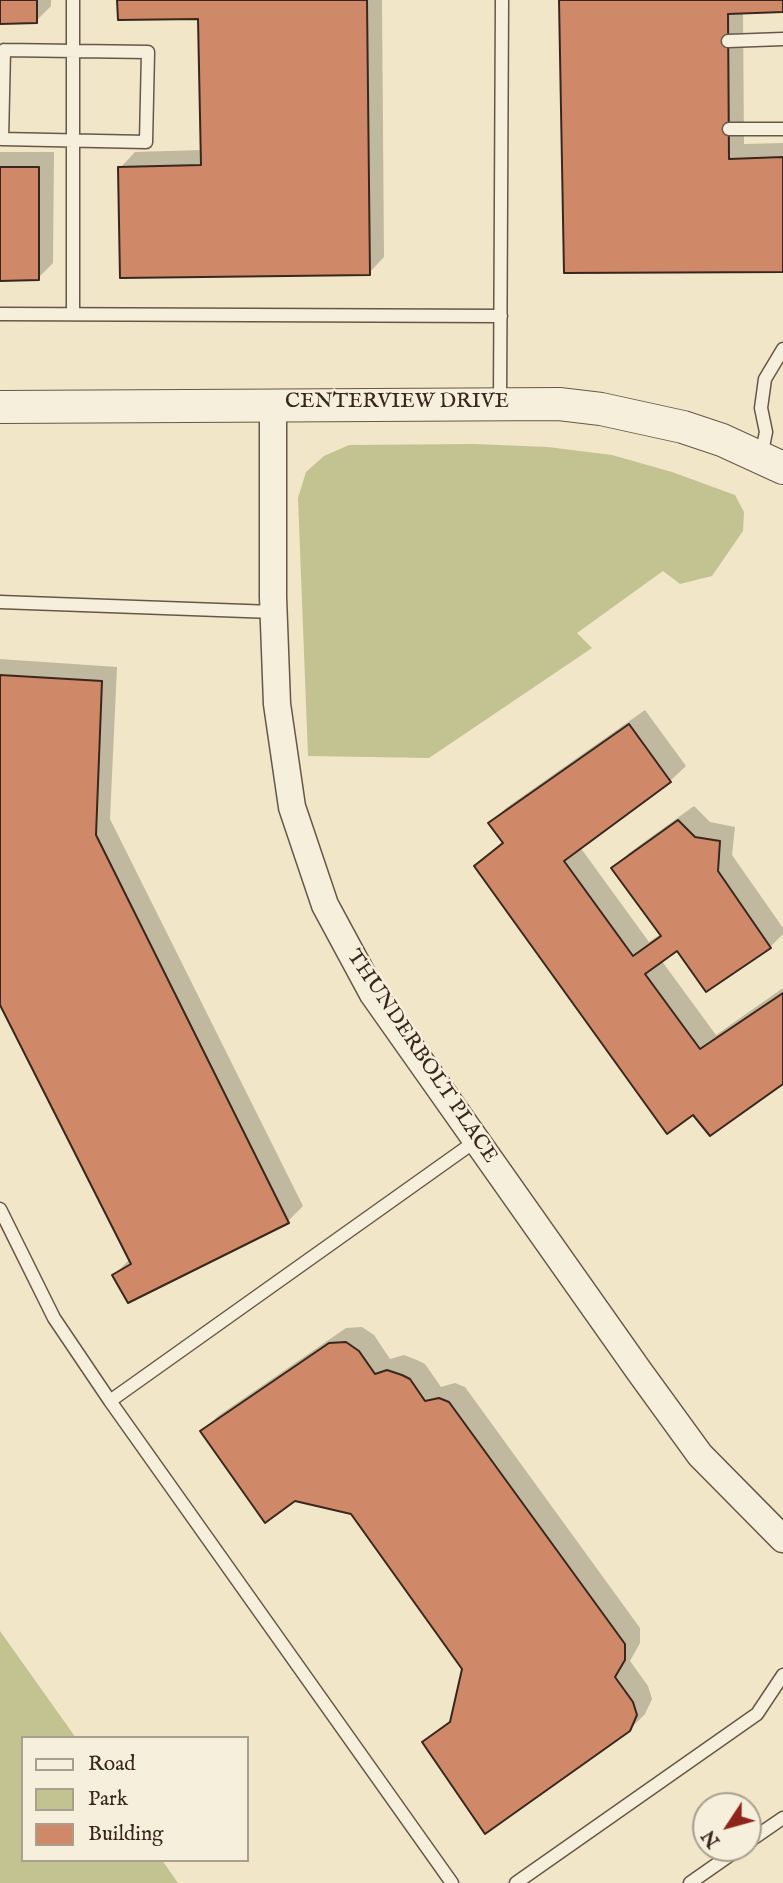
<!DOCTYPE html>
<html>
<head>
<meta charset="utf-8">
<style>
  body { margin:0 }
  #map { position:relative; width:783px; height:1883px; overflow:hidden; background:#f1e6c7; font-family:"IM FELL English",serif }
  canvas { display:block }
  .legend { position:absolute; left:21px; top:1736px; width:228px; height:126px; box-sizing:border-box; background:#f6efdb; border:2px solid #aa9f8f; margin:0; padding:9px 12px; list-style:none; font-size:21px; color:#39271e }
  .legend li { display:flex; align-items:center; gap:14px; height:35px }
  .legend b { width:35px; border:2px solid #aa9f8f }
  .north { position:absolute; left:692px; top:1792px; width:70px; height:70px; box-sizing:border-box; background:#f6efdb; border:2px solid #aa9f8f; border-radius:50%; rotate:234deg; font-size:19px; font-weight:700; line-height:28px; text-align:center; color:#39271e }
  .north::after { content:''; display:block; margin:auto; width:24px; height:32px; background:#8f2418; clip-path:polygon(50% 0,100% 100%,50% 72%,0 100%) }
</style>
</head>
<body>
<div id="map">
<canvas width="783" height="1883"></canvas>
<ul class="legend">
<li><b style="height:9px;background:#f6efdb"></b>Road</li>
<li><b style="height:19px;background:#c2c391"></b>Park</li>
<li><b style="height:19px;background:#cf8968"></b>Building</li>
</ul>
<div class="north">N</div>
</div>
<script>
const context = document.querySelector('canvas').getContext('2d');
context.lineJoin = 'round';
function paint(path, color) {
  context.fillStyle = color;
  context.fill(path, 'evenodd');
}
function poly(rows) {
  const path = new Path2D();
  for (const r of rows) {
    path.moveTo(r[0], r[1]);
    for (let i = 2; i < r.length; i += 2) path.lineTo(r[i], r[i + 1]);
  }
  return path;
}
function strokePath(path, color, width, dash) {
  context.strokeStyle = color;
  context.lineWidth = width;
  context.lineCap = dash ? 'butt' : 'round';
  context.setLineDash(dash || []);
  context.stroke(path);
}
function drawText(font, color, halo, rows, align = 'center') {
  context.font = font + ' "IM FELL English",serif';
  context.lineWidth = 5;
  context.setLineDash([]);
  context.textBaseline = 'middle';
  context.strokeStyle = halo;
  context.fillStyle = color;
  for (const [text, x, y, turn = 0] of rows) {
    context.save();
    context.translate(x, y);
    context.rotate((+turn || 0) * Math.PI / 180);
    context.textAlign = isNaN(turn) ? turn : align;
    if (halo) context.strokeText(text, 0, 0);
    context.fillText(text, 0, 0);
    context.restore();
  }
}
paint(poly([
  [474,444,548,447,612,455,672,472,735,495,744,512,743,531,712,576,680,584,663,571,577,633,592,648,429,758,308,756,298,498,306,472,324,456,349,445],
  [0,1631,76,1738,23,1738,23,1860,162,1860,178,1883,0,1883]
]), '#c2c391');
paint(poly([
  [0,0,51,0,51,6,36,21,0,22],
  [119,0,382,0,384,257,369,273,120,168,135,152,202,150,200,18],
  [561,0,783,0,783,10,743,11,744,144,783,143,783,270],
  [0,152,54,152,53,263,38,278,0,279],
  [0,659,117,667,110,819,303,1206,288,1221,114,1275,130,1259,0,1001],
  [645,710,686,766,670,781,580,847,649,942,662,933,614,869,629,853,694,806,710,822,735,827,732,855,783,928,783,934,770,947,678,948,661,960,716,1035,783,988,783,1081,710,1134,476,866,503,841,491,823,506,808],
  [362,1327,374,1335,390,1359,404,1355,417,1360,425,1364,441,1387,455,1383,465,1387,640,1628,640,1643,630,1661,648,1686,652,1699,645,1714,629,1730,424,1742,453,1718,464,1668,352,1512,202,1432,218,1416,346,1328]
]), '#0003');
const building = poly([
  [0,0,37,0,37,23,0,24,0,0],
  [117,0,367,0,370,275,120,278,118,167,201,165,198,19,118,20,117,0],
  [559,0,783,0,783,12,728,14,729,159,783,157,783,272,564,273,559,0],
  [0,167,39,167,39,280,0,281,0,167],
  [0,675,102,681,96,835,289,1223,128,1303,112,1275,131,1264,0,1005,0,675],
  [629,724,671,782,564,861,633,956,661,936,611,868,678,820,695,837,720,841,718,871,771,948,706,992,677,951,645,974,700,1049,783,993,783,1084,710,1136,693,1115,667,1134,474,866,503,843,488,823,629,724],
  [346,1342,359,1351,375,1374,387,1370,402,1375,410,1379,425,1401,439,1398,449,1402,625,1644,625,1660,615,1677,633,1702,637,1715,630,1731,485,1834,422,1742,450,1722,462,1669,351,1514,295,1501,265,1523,200,1431,329,1343,346,1342]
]);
paint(building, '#cf8968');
strokePath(building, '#39271e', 2);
const service = poly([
  [73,0,73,313],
  [728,41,783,39],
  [4,50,148,52,146,142,2,139,4,50],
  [729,129,783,129],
  [0,314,501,316],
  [500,402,502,0],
  [761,456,766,432,761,408,765,379,783,349],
  [0,602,273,612],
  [0,1209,54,1318,110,1401],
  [748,1842,783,1818],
  [452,1883,110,1401,477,1140],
  [516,1883,757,1714,783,1675],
  [690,1883,740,1848]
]);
const minor = poly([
  [273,404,273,597,277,704,292,807,325,905,373,994,639,1371,700,1455,783,1539]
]);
const tertiary = poly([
  [0,407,559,404,601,409,683,427,722,440,783,468]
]);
strokePath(service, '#675748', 15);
strokePath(minor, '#675748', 29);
strokePath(tertiary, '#675748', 34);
strokePath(service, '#f6efdb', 12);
strokePath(minor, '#f6efdb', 26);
strokePath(tertiary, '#f6efdb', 32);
drawText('21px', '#39271e', '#f6efdb', [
  ["CENTERVIEW DRIVE",397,403],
  ["THUNDERBOLT PLACE",421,1057,56]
]);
</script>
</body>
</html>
